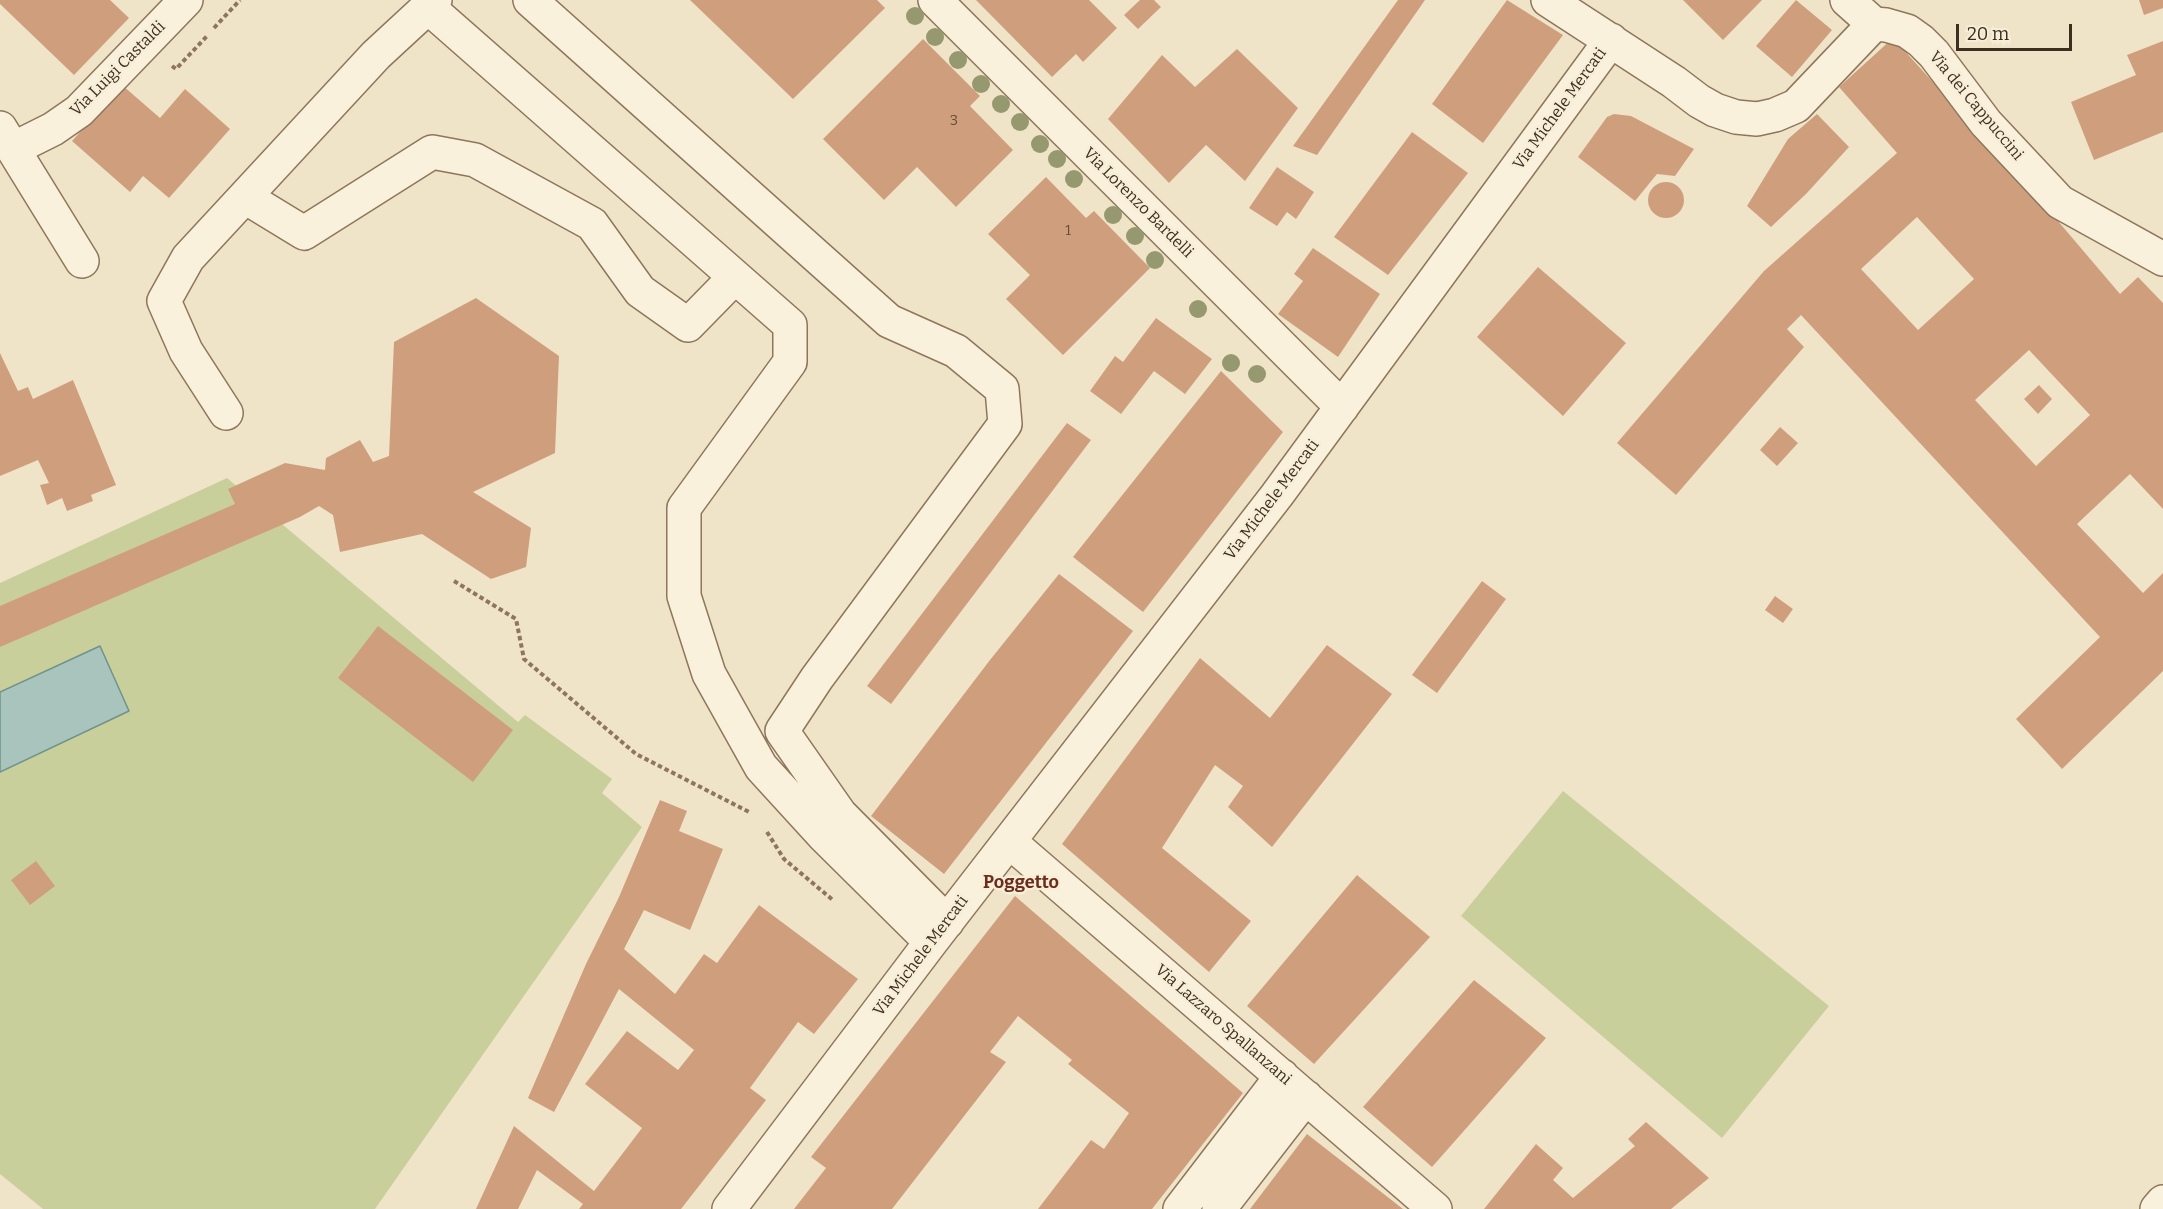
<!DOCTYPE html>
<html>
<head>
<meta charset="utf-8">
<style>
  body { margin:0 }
  #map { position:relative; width:2163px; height:1209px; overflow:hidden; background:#f0e4c8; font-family:Bitter,serif }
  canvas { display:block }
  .scale { position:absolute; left:1956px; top:24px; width:116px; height:27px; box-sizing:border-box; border:3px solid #3d2e20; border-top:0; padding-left:8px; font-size:18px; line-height:21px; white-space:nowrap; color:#3d2e20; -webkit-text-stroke:4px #f7eed8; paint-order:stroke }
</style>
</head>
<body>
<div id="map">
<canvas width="2163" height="1209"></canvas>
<div class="scale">20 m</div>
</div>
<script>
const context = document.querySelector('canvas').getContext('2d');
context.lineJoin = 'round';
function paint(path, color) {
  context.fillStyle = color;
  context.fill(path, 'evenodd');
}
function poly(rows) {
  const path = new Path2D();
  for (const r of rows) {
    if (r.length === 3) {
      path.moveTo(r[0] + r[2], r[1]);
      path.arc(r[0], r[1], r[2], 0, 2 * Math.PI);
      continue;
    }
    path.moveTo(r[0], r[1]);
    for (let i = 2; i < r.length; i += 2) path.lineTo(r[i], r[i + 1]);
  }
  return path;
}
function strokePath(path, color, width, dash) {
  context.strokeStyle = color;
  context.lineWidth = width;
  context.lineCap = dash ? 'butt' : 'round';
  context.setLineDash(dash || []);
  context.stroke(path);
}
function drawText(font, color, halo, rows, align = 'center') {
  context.font = font + ' Bitter,serif';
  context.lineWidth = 5;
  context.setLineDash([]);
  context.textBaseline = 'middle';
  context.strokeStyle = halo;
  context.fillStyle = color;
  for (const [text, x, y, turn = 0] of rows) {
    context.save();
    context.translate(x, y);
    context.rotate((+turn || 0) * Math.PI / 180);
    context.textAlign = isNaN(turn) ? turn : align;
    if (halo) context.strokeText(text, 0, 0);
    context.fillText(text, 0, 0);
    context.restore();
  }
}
paint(poly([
  [227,478,518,722,525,715,612,779,602,793,642,827,375,1209,43,1209,0,1174,0,583],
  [1563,791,1829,1006,1722,1138,1461,916]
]), '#c9cf9b');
const water = poly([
  [100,646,129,711,0,772,0,692,100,646]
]);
paint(water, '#a9c4bc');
strokePath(water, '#6f938a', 1.5);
paint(poly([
  [0,0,110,0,129,18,74,75,0,4],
  [690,0,877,0,885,8,793,99],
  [976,0,1089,0,1117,28,1083,62,1076,54,1052,77],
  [1140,0,1154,0,1161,7,1138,29,1124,15],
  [1398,0,1425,0,1317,155,1293,146],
  [1507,0,1563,35,1483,143,1432,104],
  [1683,0,1762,0,1723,40],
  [1796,0,1832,30,1792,77,1756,46],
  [2139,0,2163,0,2163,8,2144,15],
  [1893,38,2046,207,2120,294,2138,277,2163,303,2163,509,2130,474,2077,524,2143,593,2163,573,2163,671,2062,769,2016,719,2100,637,1801,315,1787,329,1804,347,1676,495,1617,443,1764,271,1897,153,1839,87],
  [1917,217,1974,279,1918,330,1861,269],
  [2029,350,2090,415,2036,466,1975,400],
  [923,39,980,96,970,106,1013,150,956,207,917,167,884,200,823,139],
  [2163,41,2163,132,2094,160,2071,102,2136,75,2127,55],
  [1237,49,1298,108,1245,181,1206,145,1169,183,1108,119,1162,55,1195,87],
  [122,85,160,118,185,89,230,129,169,198,143,176,130,192,72,141],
  [1614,114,1631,116,1694,149,1675,176,1657,174,1635,201,1578,157,1607,117],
  [1817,114,1849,147,1806,194,1771,227,1747,206,1788,139],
  [1412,132,1468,173,1388,275,1334,237],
  [1277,167,1314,192,1296,219,1287,212,1277,226,1249,208],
  [1046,177,1086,218,1094,211,1150,268,1063,355,1006,299,1030,275,988,234],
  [1666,200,18],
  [1313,248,1380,294,1338,357,1278,314,1303,281,1294,274],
  [1538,267,1626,343,1563,416,1477,337],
  [476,298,559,356,555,453,473,492,531,528,526,567,491,579,422,534,340,552,333,515,319,506,300,517,0,647,0,606,235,504,228,489,285,463,325,470,326,458,360,440,373,462,389,456,394,342],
  [1156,318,1212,359,1185,394,1154,371,1121,414,1090,391,1115,356,1123,362],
  [0,353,18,391,28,387,33,399,73,380,116,485,91,495,93,501,67,511,62,498,47,505,40,485,49,483,38,460,0,476],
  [1221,371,1283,432,1143,612,1073,557],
  [2039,385,2052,399,2038,414,2024,399],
  [1067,423,1091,440,891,704,867,686],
  [1780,427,1798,443,1777,466,1760,450],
  [1059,574,1133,631,944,874,871,816,990,660],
  [1482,581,1506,599,1437,693,1412,675],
  [1775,596,1793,609,1783,623,1765,610],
  [378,626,513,730,473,782,338,678],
  [1327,645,1392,694,1272,847,1228,807,1243,786,1215,765,1162,848,1251,921,1209,972,1062,844,1200,658,1270,718],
  [660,800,687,811,679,831,723,849,690,930,644,910,624,949,675,994,704,954,717,963,759,905,858,979,814,1034,798,1022,750,1088,766,1100,681,1209,579,1209,583,1204,537,1170,518,1209,476,1209,514,1126,594,1191,642,1128,585,1084,627,1031,678,1070,694,1050,619,989,554,1112,528,1098,586,964,619,897],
  [36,861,55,886,30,905,11,880],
  [1357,875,1430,937,1314,1064,1247,1006],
  [1015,896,1243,1093,1152,1209,1038,1209,1091,1140,1104,1149,1129,1113,1068,1064,1072,1060,1018,1016,990,1052,1006,1062,892,1209,794,1209,826,1168,811,1157],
  [1474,980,1546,1038,1432,1167,1363,1107],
  [1646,1122,1709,1178,1671,1209,1484,1209,1536,1144,1563,1168,1553,1180,1573,1198,1635,1146,1628,1139],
  [1307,1134,1403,1209,1250,1209]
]), '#cf9f7d');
const minor = poly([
  [435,0,428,7,790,325,790,362,684,508,684,596,709,674,761,767,825,837,931,942],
  [530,0,889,321,956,351,1002,389,1005,424,817,678,782,731,840,814,947,922],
  [935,0,1342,407],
  [1548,0,1674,82,1699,101,1715,110,1736,117,1757,119,1775,115,1796,106,1874,24],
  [1847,0,1874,24,1886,25,1907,31,1921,41,1934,54,1986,123,2060,202,2163,259],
  [0,128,82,261],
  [13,149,53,129,79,111,186,0],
  [245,197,304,233,432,152,475,160,592,224,640,291,688,325,735,277],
  [226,413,186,351,164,301,188,258,376,55,428,7],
  [1010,842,1435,1209],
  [729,1209,931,942,1277,495,1611,40],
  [1180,1209,1282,1076],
  [1219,1209,1306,1097],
  [2157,1209,2163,1202]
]);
strokePath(minor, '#8d765c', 36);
strokePath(poly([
  [214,28,240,0],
  [172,66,176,69,207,36],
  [454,581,516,619,524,659,636,754,751,813],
  [767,832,784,859,834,901]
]), '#8d765c', 4, [4.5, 3]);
strokePath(minor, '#faf1dc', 33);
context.fillStyle = '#96986f';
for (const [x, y] of [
  [915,16],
  [935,37],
  [958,60],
  [981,84],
  [1001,104],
  [1020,122],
  [1040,144],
  [1057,159],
  [1074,179],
  [1113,215],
  [1135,236],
  [1155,260],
  [1198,309],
  [1231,363],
  [1257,374]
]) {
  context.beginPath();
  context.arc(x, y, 9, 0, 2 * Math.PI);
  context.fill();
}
drawText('14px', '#624a37', null, [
  ["3",954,121],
  ["1",1068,231]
]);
drawText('16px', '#3d2e20', '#f7eed8', [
  ["Via Luigi Castaldi",118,69,-45],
  ["Via dei Cappuccini",1976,106,50],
  ["Via Michele Mercati",1560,109,-54],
  ["Via Lorenzo Bardelli",1138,203,45],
  ["Via Michele Mercati",1272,500,-53],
  ["Via Michele Mercati",921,956,-53],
  ["Via Lazzaro Spallanzani",1223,1025,41]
]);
drawText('bold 18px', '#6b2e1e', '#f7eed8', [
  ["Poggetto",1021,883]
]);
</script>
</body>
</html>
